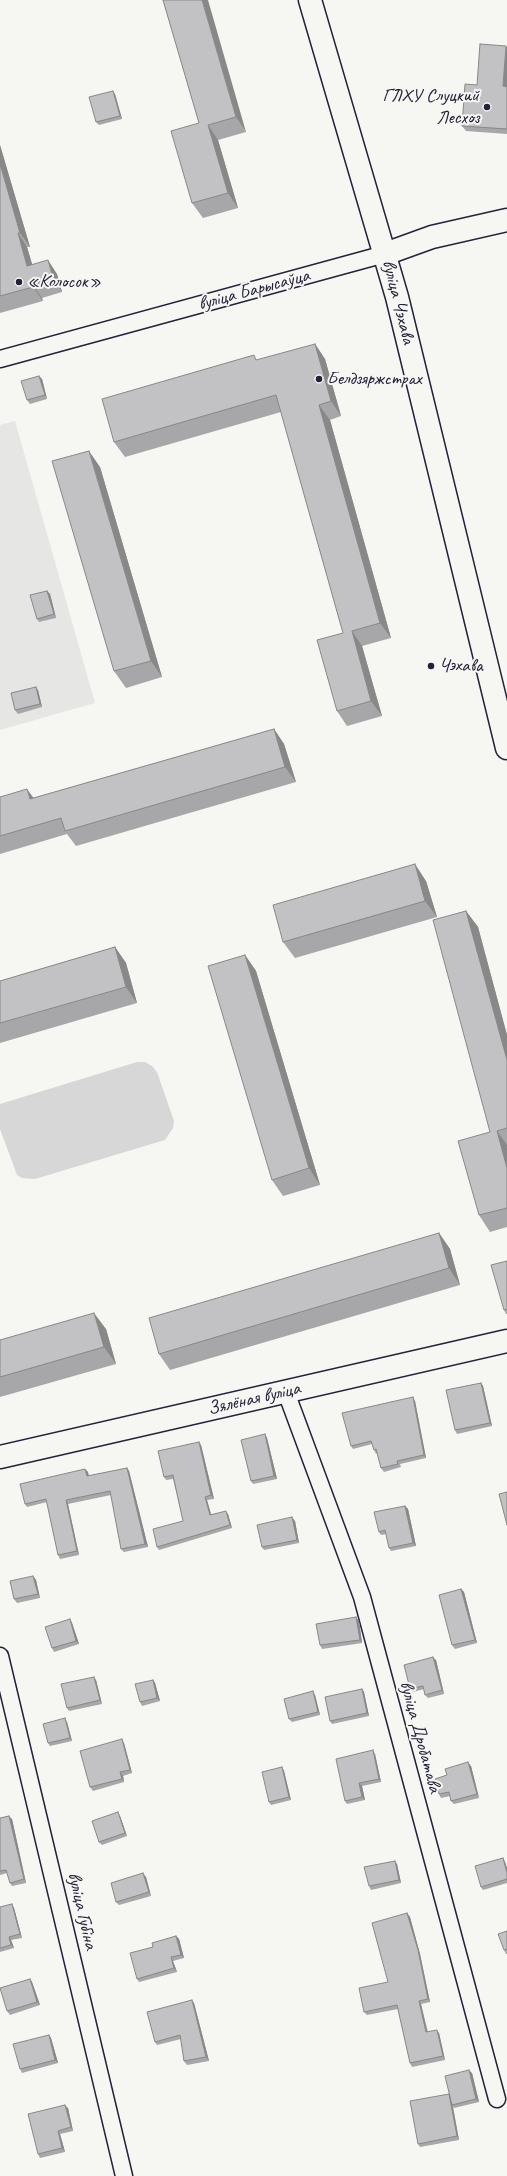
<!DOCTYPE html>
<html>
<head>
<meta charset="utf-8">
<style>
  body { margin:0 }
  canvas { display:block; background:#f6f6f2 }
</style>
</head>
<body>
<canvas width="507" height="2176"></canvas>
<script>
const context = document.querySelector('canvas').getContext('2d');
context.lineJoin = 'round';
function paint(path, color) {
  context.fillStyle = color;
  context.fill(path, 'evenodd');
}
function poly(rows) {
  const path = new Path2D();
  for (const r of rows) {
    path.moveTo(r[0], r[1]);
    for (let i = 2; i < r.length; i += 2) path.lineTo(r[i], r[i + 1]);
  }
  return path;
}
function strokePath(path, color, width, dash) {
  context.strokeStyle = color;
  context.lineWidth = width;
  context.lineCap = dash ? 'butt' : 'round';
  context.setLineDash(dash || []);
  context.stroke(path);
}
function drawText(font, color, halo, rows, align = 'center') {
  context.font = font + ' Caveat,sans-serif';
  context.lineWidth = 4;
  context.setLineDash([]);
  context.textBaseline = 'middle';
  context.strokeStyle = halo;
  context.fillStyle = color;
  for (const [text, x, y, turn = 0] of rows) {
    context.save();
    context.translate(x, y);
    context.rotate((+turn || 0) * Math.PI / 180);
    context.textAlign = isNaN(turn) ? turn : align;
    if (halo) context.strokeText(text, 0, 0);
    context.fillText(text, 0, 0);
    context.restore();
  }
}
paint(poly([
  [15,421,95,703,0,730,0,425]
]), '#e6e6e4');
paint(poly([
  [137,1062,145,1062,152,1066,157,1072,174,1121,173,1128,165,1140,35,1179,22,1178,17,1175,0,1129,0,1104]
]), '#d7d7d7');
const street = poly([
  [0,359,385,254],
  [286,1392,362,1597,497,2099],
  [0,1656,124,2176]
]);
const secondary = poly([
  [310,0,397,297,507,748],
  [385,254,432,237,507,220],
  [0,1457,507,1341]
]);
strokePath(street, '#22223b', 19);
strokePath(secondary, '#22223b', 25);
strokePath(street, '#f6f6f2', 16);
strokePath(secondary, '#f6f6f2', 22);
paint(poly([
  [163,0,246,132,218,140,238,208,203,218,192,203,199,123],
  [507,47,507,134,466,131,462,126],
  [115,94,122,119,99,125,96,122],
  [0,145,30,247,27,247,32,265,57,274,62,292,42,298,43,301,0,313],
  [315,344,325,359,341,416,330,420,391,638,362,646,382,716,347,726,337,711,343,633,281,412,125,457,114,442],
  [39,376,42,379,47,399,30,404,27,400],
  [100,467,162,677,126,688,114,671],
  [47,591,50,594,56,618,39,622,37,619],
  [38,690,42,707,18,714,15,710],
  [274,729,284,744,296,782,76,846,67,834,0,854,0,797,34,798],
  [426,881,437,917,295,958,283,942],
  [466,911,478,927,507,1035,507,1227,490,1232,479,1215,490,1132],
  [115,947,126,963,137,1003,0,1043,0,981],
  [245,955,256,971,320,1185,283,1196,272,1180],
  [439,1233,450,1249,460,1285,170,1370,159,1354],
  [507,1261,507,1314,506,1314,504,1310],
  [106,1329,116,1364,0,1397,0,1340],
  [481,1383,483,1386,492,1426,457,1434,455,1430],
  [415,1401,426,1458,400,1464,401,1467,384,1472,381,1468,377,1453,376,1454,374,1450,372,1444,353,1449,351,1446],
  [265,1434,267,1438,277,1479,253,1484,251,1481],
  [201,1445,214,1499,207,1500,211,1514,228,1514,232,1528,159,1550,157,1547,183,1521,173,1479,166,1480,164,1477],
  [127,1468,129,1471,148,1547,124,1552,121,1549,111,1495,68,1504,79,1555,60,1559,58,1555,47,1502,27,1507,25,1504,85,1469,88,1472,89,1476],
  [405,1506,408,1509,416,1546,391,1551,389,1548,386,1534,381,1535,379,1532],
  [295,1521,299,1543,264,1550,262,1547],
  [33,1576,36,1580,40,1598,17,1603,14,1599],
  [461,1589,464,1592,477,1643,455,1649,452,1645],
  [70,1619,72,1623,79,1644,54,1652,52,1648],
  [359,1621,362,1643,322,1649,320,1645],
  [436,1660,444,1694,428,1698,425,1695,424,1689,413,1692,410,1689],
  [96,1680,102,1704,69,1711,67,1708],
  [153,1680,155,1683,160,1701,142,1706,140,1702],
  [362,1689,364,1692,369,1716,332,1724,330,1721],
  [315,1695,320,1715,292,1722,289,1719],
  [67,1722,72,1741,50,1746,48,1743],
  [124,1743,132,1773,123,1776,124,1782,93,1791,90,1787],
  [375,1754,381,1782,362,1786,365,1800,347,1804,345,1801],
  [471,1766,479,1798,454,1804,451,1801,450,1796,441,1798,439,1794,447,1775],
  [282,1767,284,1771,291,1800,271,1805,269,1802],
  [120,1816,127,1836,102,1845,99,1842],
  [0,1818,12,1819,26,1883,12,1886,10,1883,7,1873,0,1875],
  [503,1858,505,1862,507,1868,507,1883,483,1890,481,1887],
  [397,1864,401,1883,371,1890,369,1886],
  [146,1877,151,1896,119,1905,116,1902],
  [12,1904,14,1908,22,1938,11,1940,14,1948,0,1952,0,1907],
  [407,1913,410,1917,420,1954,430,2002,421,2004,428,2032,439,2033,445,2060,412,2067,410,2063,398,2009,367,2015,364,2012,388,1982],
  [507,1931,507,1954,506,1954,504,1950],
  [176,1936,179,1939,184,1958,173,1961,177,1972,139,1982,137,1979,153,1947],
  [30,1979,32,1982,40,2005,10,2015,7,2011],
  [194,2003,209,2061,187,2065,184,2061,181,2039,157,2045,155,2042],
  [49,2035,51,2038,58,2063,22,2073,20,2069],
  [472,2073,479,2102,454,2108,453,2106,459,2140,420,2147,418,2144,450,2096],
  [68,2108,73,2131,60,2134,65,2152,40,2158,38,2154]
]), '#a7a7a9');
paint(poly([
  [202,0,208,0,246,132,236,117],
  [506,46,507,47,507,92,503,86],
  [113,91,115,94,122,119,120,116],
  [208,125,218,140,238,208,228,193],
  [0,145,30,247,20,233,0,164],
  [18,233,27,247,37,280,27,266],
  [48,260,57,274,62,292,53,278],
  [32,284,42,298,43,301,33,287],
  [315,344,325,359,341,416,331,401],
  [39,376,42,379,47,399,45,395],
  [319,405,330,420,391,638,380,623],
  [89,451,100,467,162,677,151,661],
  [47,591,50,594,56,618,54,614],
  [352,631,362,646,382,716,371,701],
  [36,687,38,690,42,707,40,704],
  [274,729,284,744,296,782,285,767],
  [27,789,38,804,30,799],
  [415,864,426,881,437,917,425,901],
  [466,911,478,927,507,1035,507,1060],
  [115,947,126,963,137,1003,126,987],
  [245,955,256,971,320,1185,309,1168],
  [497,1131,507,1145,507,1168],
  [439,1233,450,1249,460,1285,449,1268],
  [94,1313,106,1329,116,1364,104,1347],
  [481,1383,483,1386,492,1426,490,1423],
  [413,1397,415,1401,426,1458,424,1455],
  [265,1434,267,1438,277,1479,274,1476],
  [199,1442,201,1445,214,1499,211,1495],
  [127,1468,129,1471,148,1547,145,1544],
  [85,1469,88,1472,89,1480,87,1476],
  [205,1497,207,1500,212,1518,210,1515],
  [66,1500,68,1504,79,1555,77,1551],
  [405,1506,408,1509,416,1546,413,1543],
  [226,1511,228,1514,232,1528,230,1525],
  [292,1517,295,1521,299,1543,297,1540],
  [33,1576,36,1580,40,1598,38,1594],
  [461,1589,464,1592,477,1643,475,1640],
  [356,1617,359,1621,362,1643,360,1640],
  [70,1619,72,1623,79,1644,76,1641],
  [433,1657,436,1660,444,1694,442,1690],
  [94,1677,96,1680,102,1704,100,1700],
  [153,1680,155,1683,160,1701,157,1698],
  [362,1689,364,1692,369,1716,367,1713],
  [313,1691,315,1695,320,1715,318,1712],
  [65,1718,67,1722,72,1741,70,1738],
  [122,1739,124,1743,132,1773,130,1770],
  [373,1750,375,1754,381,1782,379,1779],
  [468,1762,471,1766,479,1798,477,1794],
  [282,1767,284,1771,291,1800,289,1797],
  [120,1772,123,1776,124,1782,122,1779],
  [359,1783,362,1786,365,1800,362,1797],
  [118,1812,120,1816,127,1836,125,1833],
  [9,1816,12,1819,26,1883,24,1879],
  [503,1858,505,1862,507,1868,507,1873],
  [395,1861,397,1864,401,1883,399,1880],
  [143,1873,146,1877,151,1896,149,1892],
  [12,1904,14,1908,22,1938,20,1934],
  [407,1913,410,1917,420,1954,430,2002,428,1999],
  [176,1936,179,1939,184,1958,181,1955],
  [9,1937,11,1940,14,1948,11,1945],
  [171,1957,173,1961,177,1972,174,1968],
  [30,1979,32,1982,40,2005,37,2002],
  [192,2000,194,2003,209,2061,206,2057],
  [419,2001,421,2004,428,2036,426,2032],
  [437,2030,439,2033,445,2060,443,2056],
  [49,2035,51,2038,58,2063,55,2060],
  [469,2070,472,2073,479,2102,476,2099],
  [449,2094,451,2098,459,2140,457,2136],
  [65,2105,68,2108,73,2131,71,2127],
  [58,2131,60,2134,65,2152,62,2148]
]), '#888889');
const building = poly([
  [163,0,202,0,236,117,208,125,228,193,192,203,171,131,199,123,163,0],
  [480,44,506,46,503,86,507,87,507,129,462,126,465,84,477,85,480,44],
  [113,91,120,116,96,122,89,97,113,91],
  [0,164,20,233,18,233,27,266,48,260,53,278,32,284,33,287,0,296,0,164],
  [315,344,331,401,319,405,380,623,352,631,371,701,337,711,317,640,343,633,276,395,114,442,102,399,254,355,256,360,315,344],
  [39,376,45,395,27,400,21,381,39,376],
  [89,451,151,661,114,671,52,461,89,451],
  [47,591,54,614,37,619,30,595,47,591],
  [36,687,40,704,15,710,11,693,36,687],
  [274,729,285,767,65,831,61,818,0,836,0,797,27,789,30,799,274,729],
  [415,864,425,901,283,942,273,905,415,864],
  [466,911,507,1060,507,1128,497,1131,507,1168,507,1208,479,1215,458,1141,490,1132,433,920,466,911],
  [115,947,126,987,0,1023,0,981,115,947],
  [245,955,309,1168,272,1180,208,966,245,955],
  [439,1233,449,1268,159,1354,149,1318,439,1233],
  [507,1261,507,1309,504,1310,491,1265,507,1261],
  [94,1313,104,1347,0,1377,0,1340,94,1313],
  [481,1383,490,1423,455,1430,446,1390,481,1383],
  [413,1397,424,1455,397,1461,398,1464,381,1468,376,1449,374,1450,371,1441,351,1446,342,1413,413,1397],
  [265,1434,274,1476,251,1481,241,1440,265,1434],
  [199,1442,211,1495,205,1497,210,1515,226,1511,230,1525,157,1547,153,1529,183,1521,173,1475,164,1477,158,1451,199,1442],
  [127,1468,145,1544,121,1549,110,1491,66,1500,77,1551,58,1555,46,1499,25,1504,20,1484,85,1469,87,1476,127,1468],
  [507,1492,507,1525,499,1494,507,1492],
  [405,1506,413,1543,389,1548,385,1530,379,1532,374,1512,405,1506],
  [292,1517,297,1540,262,1547,257,1525,292,1517],
  [33,1576,38,1594,14,1599,10,1581,33,1576],
  [461,1589,475,1640,452,1645,439,1595,461,1589],
  [356,1617,360,1640,320,1645,316,1624,356,1617],
  [70,1619,76,1641,52,1648,45,1627,70,1619],
  [433,1657,442,1690,425,1695,423,1686,410,1689,404,1665,433,1657],
  [94,1677,100,1700,67,1708,61,1684,94,1677],
  [153,1680,157,1698,140,1702,135,1684,153,1680],
  [362,1689,367,1713,330,1721,325,1697,362,1689],
  [313,1691,318,1712,289,1719,284,1699,313,1691],
  [65,1718,70,1738,48,1743,43,1724,65,1718],
  [122,1739,130,1770,120,1772,122,1779,90,1787,80,1751,122,1739],
  [373,1750,379,1779,359,1783,362,1797,345,1801,336,1759,373,1750],
  [468,1762,477,1794,451,1801,449,1792,439,1794,435,1779,447,1775,445,1769,468,1762],
  [282,1767,289,1797,269,1802,262,1772,282,1767],
  [118,1812,125,1833,99,1842,92,1821,118,1812],
  [9,1816,24,1879,10,1883,6,1870,0,1871,0,1818,9,1816],
  [503,1858,507,1873,507,1879,481,1887,475,1866,503,1858],
  [395,1861,399,1880,369,1886,364,1867,395,1861],
  [143,1873,149,1892,116,1902,111,1883,143,1873],
  [12,1904,20,1934,9,1937,11,1945,0,1948,0,1907,12,1904],
  [407,1913,418,1950,428,1999,419,2001,426,2032,437,2030,443,2056,410,2063,397,2005,364,2012,359,1988,388,1982,372,1923,407,1913],
  [507,1931,507,1949,504,1950,498,1934,507,1931],
  [176,1936,181,1955,171,1957,174,1968,137,1979,130,1953,153,1947,152,1943,176,1936],
  [30,1979,37,2002,7,2011,0,1988,30,1979],
  [192,2000,206,2057,184,2061,180,2035,155,2042,147,2012,192,2000],
  [49,2035,55,2060,20,2069,13,2044,49,2035],
  [469,2070,476,2099,452,2105,445,2076,469,2070],
  [449,2094,457,2136,418,2144,410,2101,449,2094],
  [65,2105,71,2127,58,2131,62,2148,38,2154,28,2114,65,2105]
]);
paint(building, '#c2c2c4');
strokePath(building, '#888889', 1);
for (const [x, y, r, color] of [
  [487,107,4,"#22223b"],
  [19,282,4,"#22223b"],
  [319,379,4,"#22223b"],
  [431,666,4,"#22223b"]
]) {
  const dot = new Path2D();
  dot.arc(x, y, r, 0, 2 * Math.PI);
  context.fillStyle = color;
  context.fill(dot);
  strokePath(dot, '#f6f6f2', 1.5);
}
drawText('19px', '#22223b', '#f6f6f2', [
  ["ГЛХУ Слуцкий",479,96,"right"],
  ["Лесхоз",479,118,"right"],
  ["«Колосок»",27,282],
  ["Белдзяржстрах",327,379],
  ["Чэхава",439,666]
], 'left');
drawText('19px', '#22223b', '#f6f6f2', [
  ["вуліца Барысаўца",254,290,-15],
  ["вуліца Чэхава",398,302,76],
  ["Зялёная вуліца",254,1399,-13],
  ["вуліца Дробатава",420,1737,75],
  ["вуліца Губіна",82,1911,77]
]);
</script>
</body>
</html>
